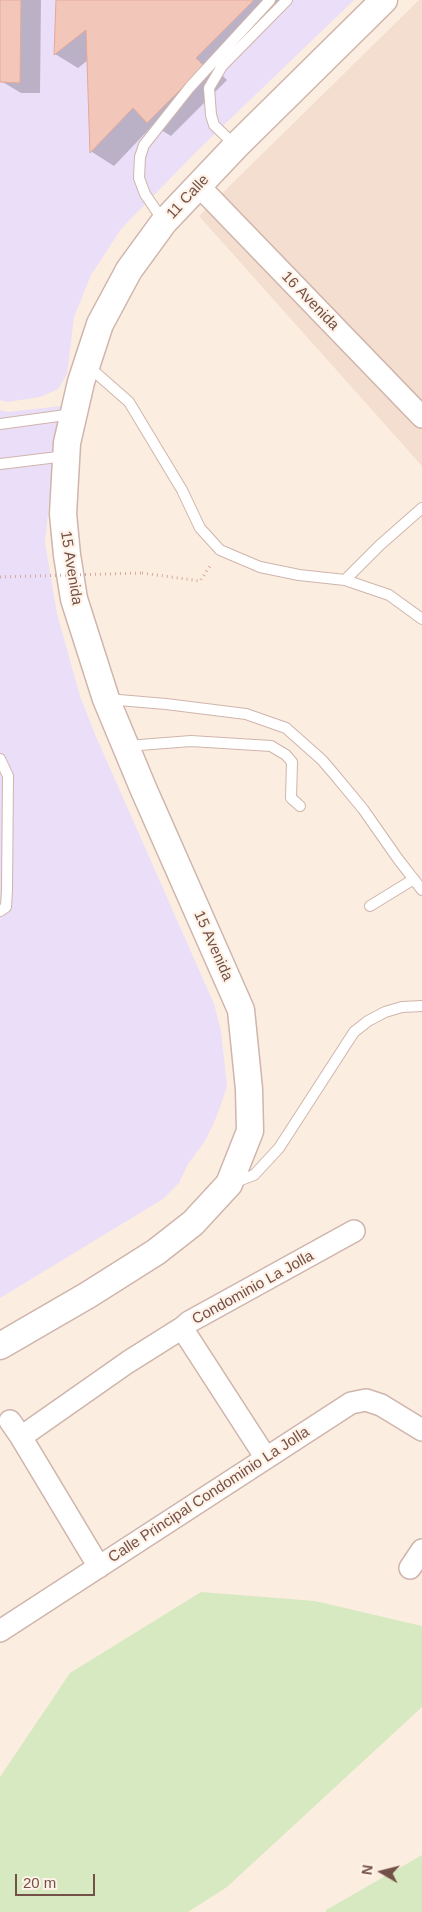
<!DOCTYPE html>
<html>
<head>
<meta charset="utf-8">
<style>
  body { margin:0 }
  #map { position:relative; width:422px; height:1912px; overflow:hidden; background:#fcede1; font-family:Arial,sans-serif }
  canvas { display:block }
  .north { position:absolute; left:357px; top:1847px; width:50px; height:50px; -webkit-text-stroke:4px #fff2e7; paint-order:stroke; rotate:278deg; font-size:14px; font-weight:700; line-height:20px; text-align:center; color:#735048 }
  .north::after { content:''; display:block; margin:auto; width:18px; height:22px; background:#735048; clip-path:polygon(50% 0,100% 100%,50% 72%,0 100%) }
  .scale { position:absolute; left:15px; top:1874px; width:80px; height:22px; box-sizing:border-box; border:2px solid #735048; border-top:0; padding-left:6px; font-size:15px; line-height:18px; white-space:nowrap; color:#735048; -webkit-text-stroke:4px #fff2e7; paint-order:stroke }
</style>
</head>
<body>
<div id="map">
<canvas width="422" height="1912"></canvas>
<div class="north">N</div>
<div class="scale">20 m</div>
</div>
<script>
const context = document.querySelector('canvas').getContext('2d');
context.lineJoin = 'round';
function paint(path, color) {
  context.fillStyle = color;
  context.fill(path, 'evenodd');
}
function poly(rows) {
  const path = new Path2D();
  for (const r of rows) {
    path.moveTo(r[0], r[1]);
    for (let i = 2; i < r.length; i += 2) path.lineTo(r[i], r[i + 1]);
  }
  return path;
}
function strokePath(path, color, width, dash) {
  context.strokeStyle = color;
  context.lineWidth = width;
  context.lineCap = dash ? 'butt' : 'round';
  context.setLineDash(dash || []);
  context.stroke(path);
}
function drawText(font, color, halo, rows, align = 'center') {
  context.font = font + ' Arial,sans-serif';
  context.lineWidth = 4.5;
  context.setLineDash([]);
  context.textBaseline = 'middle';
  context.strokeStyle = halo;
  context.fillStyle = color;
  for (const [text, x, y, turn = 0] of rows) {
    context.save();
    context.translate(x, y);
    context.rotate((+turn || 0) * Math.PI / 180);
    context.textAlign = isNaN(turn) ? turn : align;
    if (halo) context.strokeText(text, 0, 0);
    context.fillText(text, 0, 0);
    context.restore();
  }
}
paint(poly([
  [419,0,422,0,422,466,199,216]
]), '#f4decf');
paint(poly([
  [0,0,354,0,196,152,121,229,91,275,74,317,67,374,58,389,40,397,7,402,0,400],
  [61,406,52,473,45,543,57,614,80,696,94,732,214,1004,221,1031,227,1087,216,1118,205,1141,188,1164,179,1183,163,1199,0,1298,0,410,8,412]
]), '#eadef8');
paint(poly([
  [201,1592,315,1601,422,1626,422,1707,227,1887,188,1912,0,1912,0,1777,70,1673],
  [422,1855,422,1912,326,1912,326,1910]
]), '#d7e9c0');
paint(poly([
  [1,0,41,0,40,93,21,93,1,81],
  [56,0,291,0,219,72,227,80,171,136,153,125,114,166,92,152,88,60,78,68,55,54]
]), '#0003');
const building = poly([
  [0,0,21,0,20,83,0,82,0,0],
  [56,0,254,0,196,58,204,66,147,123,133,108,90,153,86,30,54,55,56,0]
]);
paint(building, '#f2c6b8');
strokePath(building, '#e4a999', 1);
const service = poly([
  [236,146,214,125,211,115,209,88,222,66,287,0],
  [164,222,145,194,139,178,140,157,144,145,190,87,270,0],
  [88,366,129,402,182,490,200,528,220,550,260,567,299,575,345,580,389,595,422,619],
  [0,424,73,414],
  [0,464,66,456],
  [345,580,380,545,422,508],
  [107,699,166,704,246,714,286,728,322,760,334,774,363,809,398,859,422,890],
  [127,746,191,741,271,746,286,755,292,762,291,798,300,806],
  [0,759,8,776,7,890,6,907,0,911],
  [370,906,414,879],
  [233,1183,254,1175,279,1148,354,1032,368,1021,385,1012,402,1007,422,1006]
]);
const minor = poly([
  [198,185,422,417],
  [10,1421,21,1437,99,1567],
  [21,1437,128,1362,182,1328],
  [266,1458,182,1328,189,1322,354,1231],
  [410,1568,422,1550],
  [0,1631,351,1403,366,1400,381,1405,422,1430]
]);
const tertiary = poly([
  [0,1346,88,1295,156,1252,193,1223,229,1184,250,1131,249,1089,241,1010,143,788,106,699,74,599,67,555,63,514,67,443,81,382,100,324,129,270,164,222,236,146,384,0]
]);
strokePath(service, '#cfb5ab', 12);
strokePath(minor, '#cfb5ab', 24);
strokePath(tertiary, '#cfb5ab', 29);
strokePath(poly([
  [142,573,200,581,210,566]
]), '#d6a99c', 3, [1, 4]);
strokePath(service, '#fff', 10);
strokePath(minor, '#fff', 21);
strokePath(tertiary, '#fff', 26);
strokePath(poly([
  [0,577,142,573]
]), '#d6a99c', 3, [1, 4]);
drawText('15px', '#735048', '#fff2e7', [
  ["11 Calle",188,197,-47],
  ["16 Avenida",310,301,46],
  ["15 Avenida",71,568,81],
  ["15 Avenida",213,946,66],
  ["Condominio La Jolla",253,1288,-29],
  ["Calle Principal Condominio La Jolla",209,1495,-33]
]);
</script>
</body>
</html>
